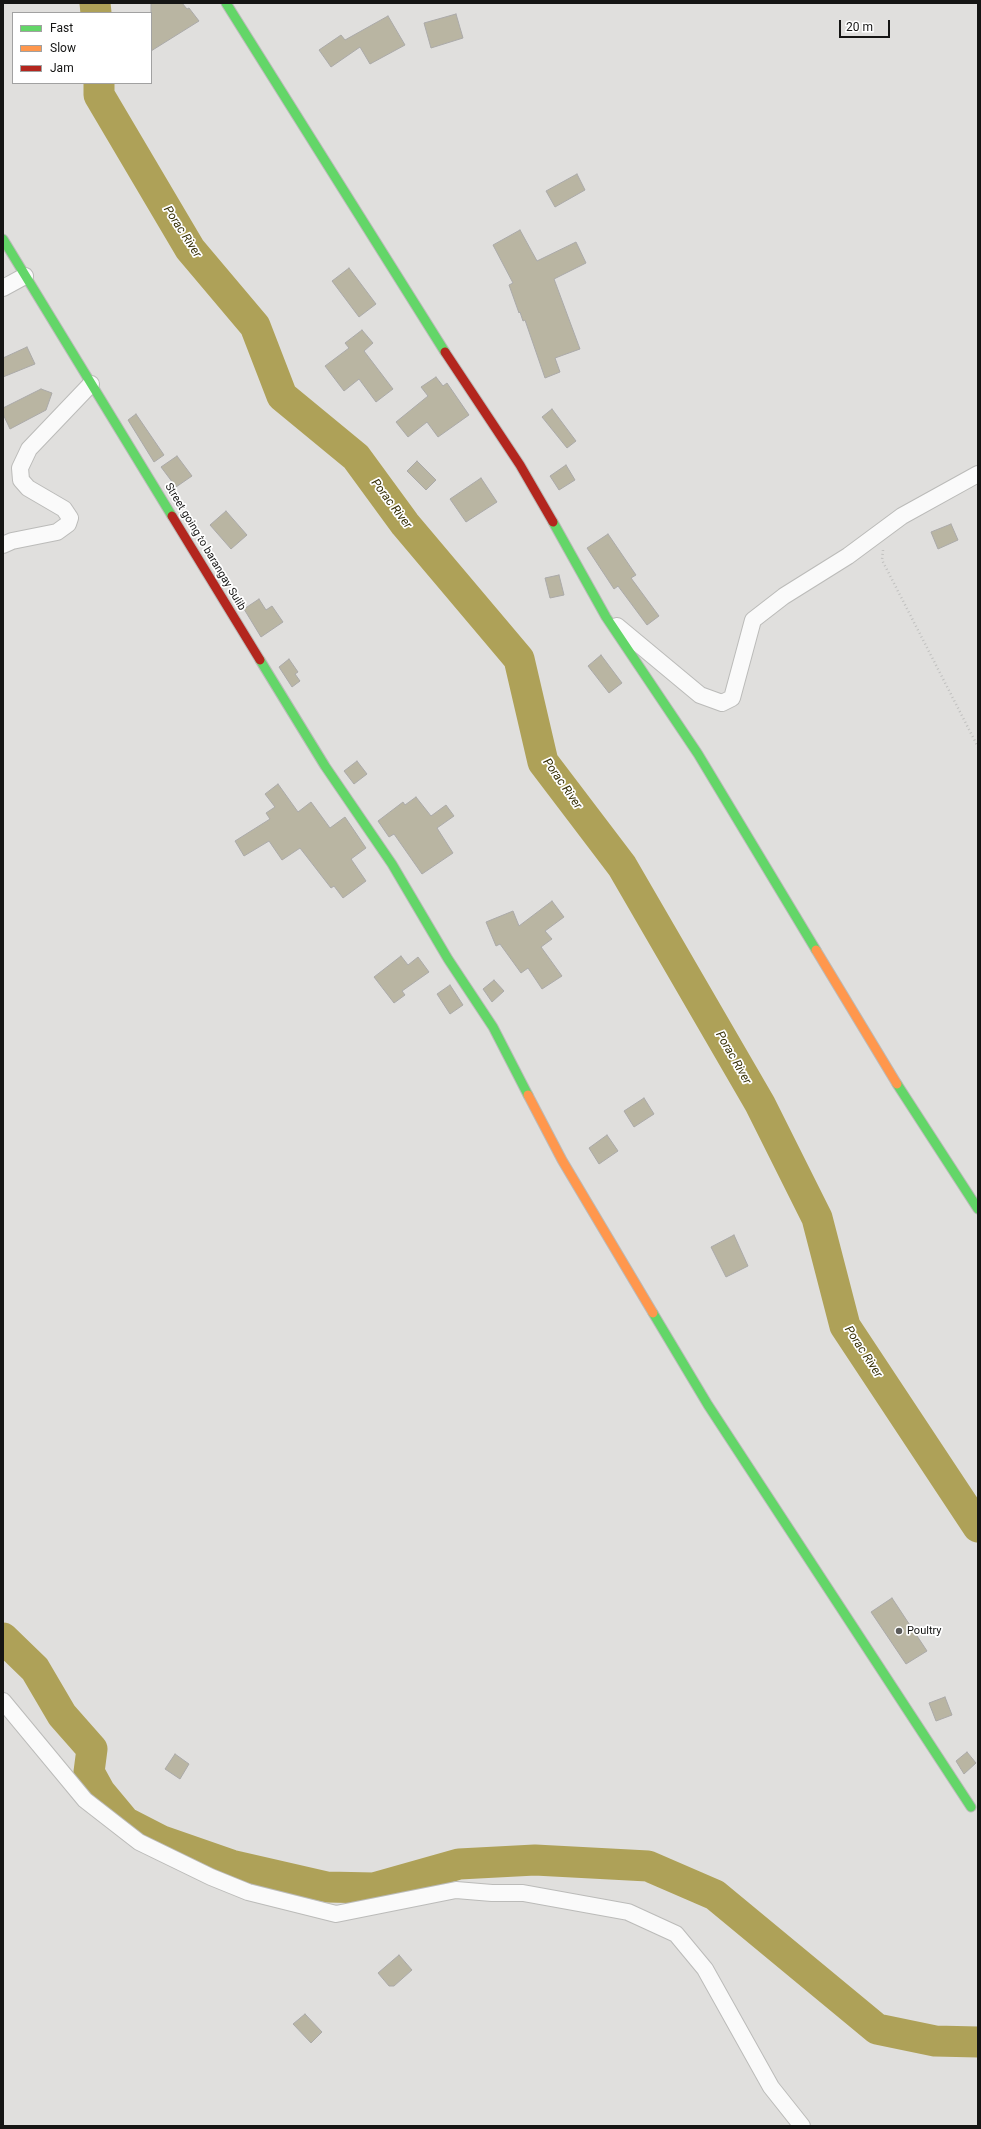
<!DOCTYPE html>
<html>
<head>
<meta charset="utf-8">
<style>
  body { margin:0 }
  #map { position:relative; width:981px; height:2129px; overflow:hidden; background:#e0dfdd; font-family:Roboto,sans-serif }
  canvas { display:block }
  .frame { position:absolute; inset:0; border:4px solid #151514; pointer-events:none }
  .legend { position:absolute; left:12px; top:12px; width:140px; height:72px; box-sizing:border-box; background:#fff; border:1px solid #a1a1a1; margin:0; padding:5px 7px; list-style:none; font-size:12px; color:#151514 }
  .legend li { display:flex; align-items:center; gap:8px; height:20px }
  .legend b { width:20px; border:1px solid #a1a1a1 }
  .scale { position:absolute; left:839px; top:20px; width:51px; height:18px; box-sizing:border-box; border:2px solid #151514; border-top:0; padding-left:5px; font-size:12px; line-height:14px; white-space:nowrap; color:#151514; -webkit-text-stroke:3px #fff; paint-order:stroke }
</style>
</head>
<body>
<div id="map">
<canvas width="981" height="2129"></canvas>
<div class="frame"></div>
<ul class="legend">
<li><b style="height:5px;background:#63d668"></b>Fast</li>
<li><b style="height:5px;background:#ff974d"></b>Slow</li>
<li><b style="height:5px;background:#b3261e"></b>Jam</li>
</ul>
<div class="scale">20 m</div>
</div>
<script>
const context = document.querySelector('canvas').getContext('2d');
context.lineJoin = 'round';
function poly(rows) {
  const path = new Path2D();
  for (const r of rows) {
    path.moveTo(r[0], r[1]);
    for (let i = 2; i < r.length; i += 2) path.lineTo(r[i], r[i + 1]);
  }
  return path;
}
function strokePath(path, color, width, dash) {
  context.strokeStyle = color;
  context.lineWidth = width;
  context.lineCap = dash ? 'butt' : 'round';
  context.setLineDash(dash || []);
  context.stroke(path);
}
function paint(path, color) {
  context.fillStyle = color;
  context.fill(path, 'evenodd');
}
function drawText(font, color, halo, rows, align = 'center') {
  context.font = font + ' Roboto,sans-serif';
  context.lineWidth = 3.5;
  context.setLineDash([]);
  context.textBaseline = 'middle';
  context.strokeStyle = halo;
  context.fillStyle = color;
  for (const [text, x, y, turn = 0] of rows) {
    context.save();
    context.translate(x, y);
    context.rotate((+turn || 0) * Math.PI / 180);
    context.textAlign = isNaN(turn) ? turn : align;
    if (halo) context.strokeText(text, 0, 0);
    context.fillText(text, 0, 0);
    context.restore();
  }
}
strokePath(poly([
  [95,3,96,13],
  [99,83,99,95,190,249,255,326,282,396,356,457,405,524,519,659,543,762,622,866,760,1104,817,1218,845,1326,978,1527],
  [3,1638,35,1669,62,1715,92,1749,89,1772,100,1792,125,1822,162,1841,231,1865,327,1887,374,1888,459,1864,535,1860,648,1866,715,1895,877,2029,935,2041,978,2042]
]), '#aea158', 31);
const building = poly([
  [151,3,182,3,187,9,189,8,199,21,151,51,151,3],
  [456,14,463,38,431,48,424,23,456,14],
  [388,16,405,45,370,64,360,47,331,67,319,50,341,35,345,40,388,16],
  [577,174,585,190,555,207,546,191,577,174],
  [520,230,537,261,576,242,586,263,554,279,580,349,555,358,560,372,545,378,525,320,523,321,520,312,519,313,509,285,513,283,493,245,520,230],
  [349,268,376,304,359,317,332,281,349,268],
  [362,330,373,343,364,351,393,389,376,402,359,379,344,391,325,366,349,348,345,343,362,330],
  [27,347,35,364,3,377,3,358,27,347],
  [436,377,443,386,447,383,469,415,438,437,427,422,408,437,396,422,428,396,421,387,436,377],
  [41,389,52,393,46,410,10,429,3,414,3,408,41,389],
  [552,409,576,441,567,448,542,417,552,409],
  [136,414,164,455,154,462,128,420,136,414],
  [177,456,192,476,176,487,161,467,177,456],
  [417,461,436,480,426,490,407,471,417,461],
  [566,465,575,480,559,490,550,476,566,465],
  [481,478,497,502,466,522,450,499,481,478],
  [226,511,247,535,231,549,210,525,226,511],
  [951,524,958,540,938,549,931,532,951,524],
  [608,534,636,575,631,578,659,616,647,625,618,586,614,589,587,548,608,534],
  [559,575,564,595,550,598,545,578,559,575],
  [259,599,266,610,272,606,283,622,261,637,244,609,259,599],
  [601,655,622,683,609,693,588,666,601,655],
  [289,659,298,672,295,674,300,681,292,687,279,667,289,659],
  [357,761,367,774,354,784,344,771,357,761],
  [278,784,298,812,311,802,330,828,345,817,366,848,351,859,366,881,343,898,334,886,331,888,300,848,282,860,269,841,244,856,235,841,270,819,266,813,275,807,265,794,278,784],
  [416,797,431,816,446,805,454,816,437,828,453,853,422,874,394,834,389,837,378,821,403,802,405,805,416,797],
  [552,901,564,917,545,931,552,939,541,947,562,976,542,989,528,968,521,973,500,944,496,946,486,922,513,911,519,926,552,901],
  [401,956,408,965,418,957,429,972,402,991,405,995,394,1003,374,977,401,956],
  [494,980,504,991,492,1002,483,989,494,980],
  [450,985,463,1005,450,1014,437,994,450,985],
  [644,1098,654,1114,634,1127,624,1111,644,1098],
  [607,1135,618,1151,599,1164,589,1148,607,1135],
  [734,1235,748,1266,726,1277,711,1247,734,1235],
  [892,1598,927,1651,906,1664,871,1612,892,1598],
  [945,1697,952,1715,936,1721,929,1703,945,1697],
  [967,1752,976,1763,964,1774,956,1761,967,1752],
  [175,1754,189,1764,180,1779,165,1769,175,1754],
  [399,1955,412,1970,394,1986,389,1986,378,1973,399,1955],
  [305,2014,322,2032,311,2043,293,2024,305,2014]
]);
paint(building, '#b9b5a2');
strokePath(building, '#aaa9a8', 1);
const street = poly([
  [3,288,25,276],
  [3,545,12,541,57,532,68,524,70,518,64,509,28,488,21,480,20,468,29,449,91,384],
  [617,626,700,695,722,703,732,698,753,620,784,596,848,556,902,516,978,474],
  [3,1701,85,1800,139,1842,211,1877,248,1892,336,1914,456,1890,492,1893,523,1893,628,1912,676,1934,705,1969,771,2087,802,2126]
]);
const fast = poly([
  [226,3,445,352],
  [3,239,172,516],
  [553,522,606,617,698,754,816,950],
  [260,660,325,766,392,864,448,959,493,1027,528,1095],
  [897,1084,978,1209],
  [653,1313,708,1405,971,1807]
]);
const slow = poly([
  [816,950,897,1084],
  [528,1095,562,1160,653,1313]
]);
const jam = poly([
  [445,352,520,465,553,522],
  [172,516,260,660]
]);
strokePath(street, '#bbbbb9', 18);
strokePath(fast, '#bbbbb9', 11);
strokePath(slow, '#bbbbb9', 11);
strokePath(jam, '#bbbbb9', 11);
strokePath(poly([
  [883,550,882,560,978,747]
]), '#c0c0bf', 2.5, [1, 3]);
strokePath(street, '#fafafa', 16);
strokePath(fast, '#63d668', 9);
strokePath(slow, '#ff974d', 9);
strokePath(jam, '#b3261e', 9);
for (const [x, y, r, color] of [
  [899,1631,4,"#5c5c5a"]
]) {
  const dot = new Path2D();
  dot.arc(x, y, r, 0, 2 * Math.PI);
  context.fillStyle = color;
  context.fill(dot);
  strokePath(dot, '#fff', 1.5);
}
drawText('11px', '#151514', '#fff', [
  ["Street going to barangay Sulib",205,547,59]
]);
drawText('11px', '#151514', '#fff', [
  ["Poultry",907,1631]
], 'left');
drawText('italic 12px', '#352e03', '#fff', [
  ["Porac River",182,232,57],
  ["Porac River",391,504,53],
  ["Porac River",562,784,55],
  ["Porac River",733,1058,60],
  ["Porac River",863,1352,57]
]);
</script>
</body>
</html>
